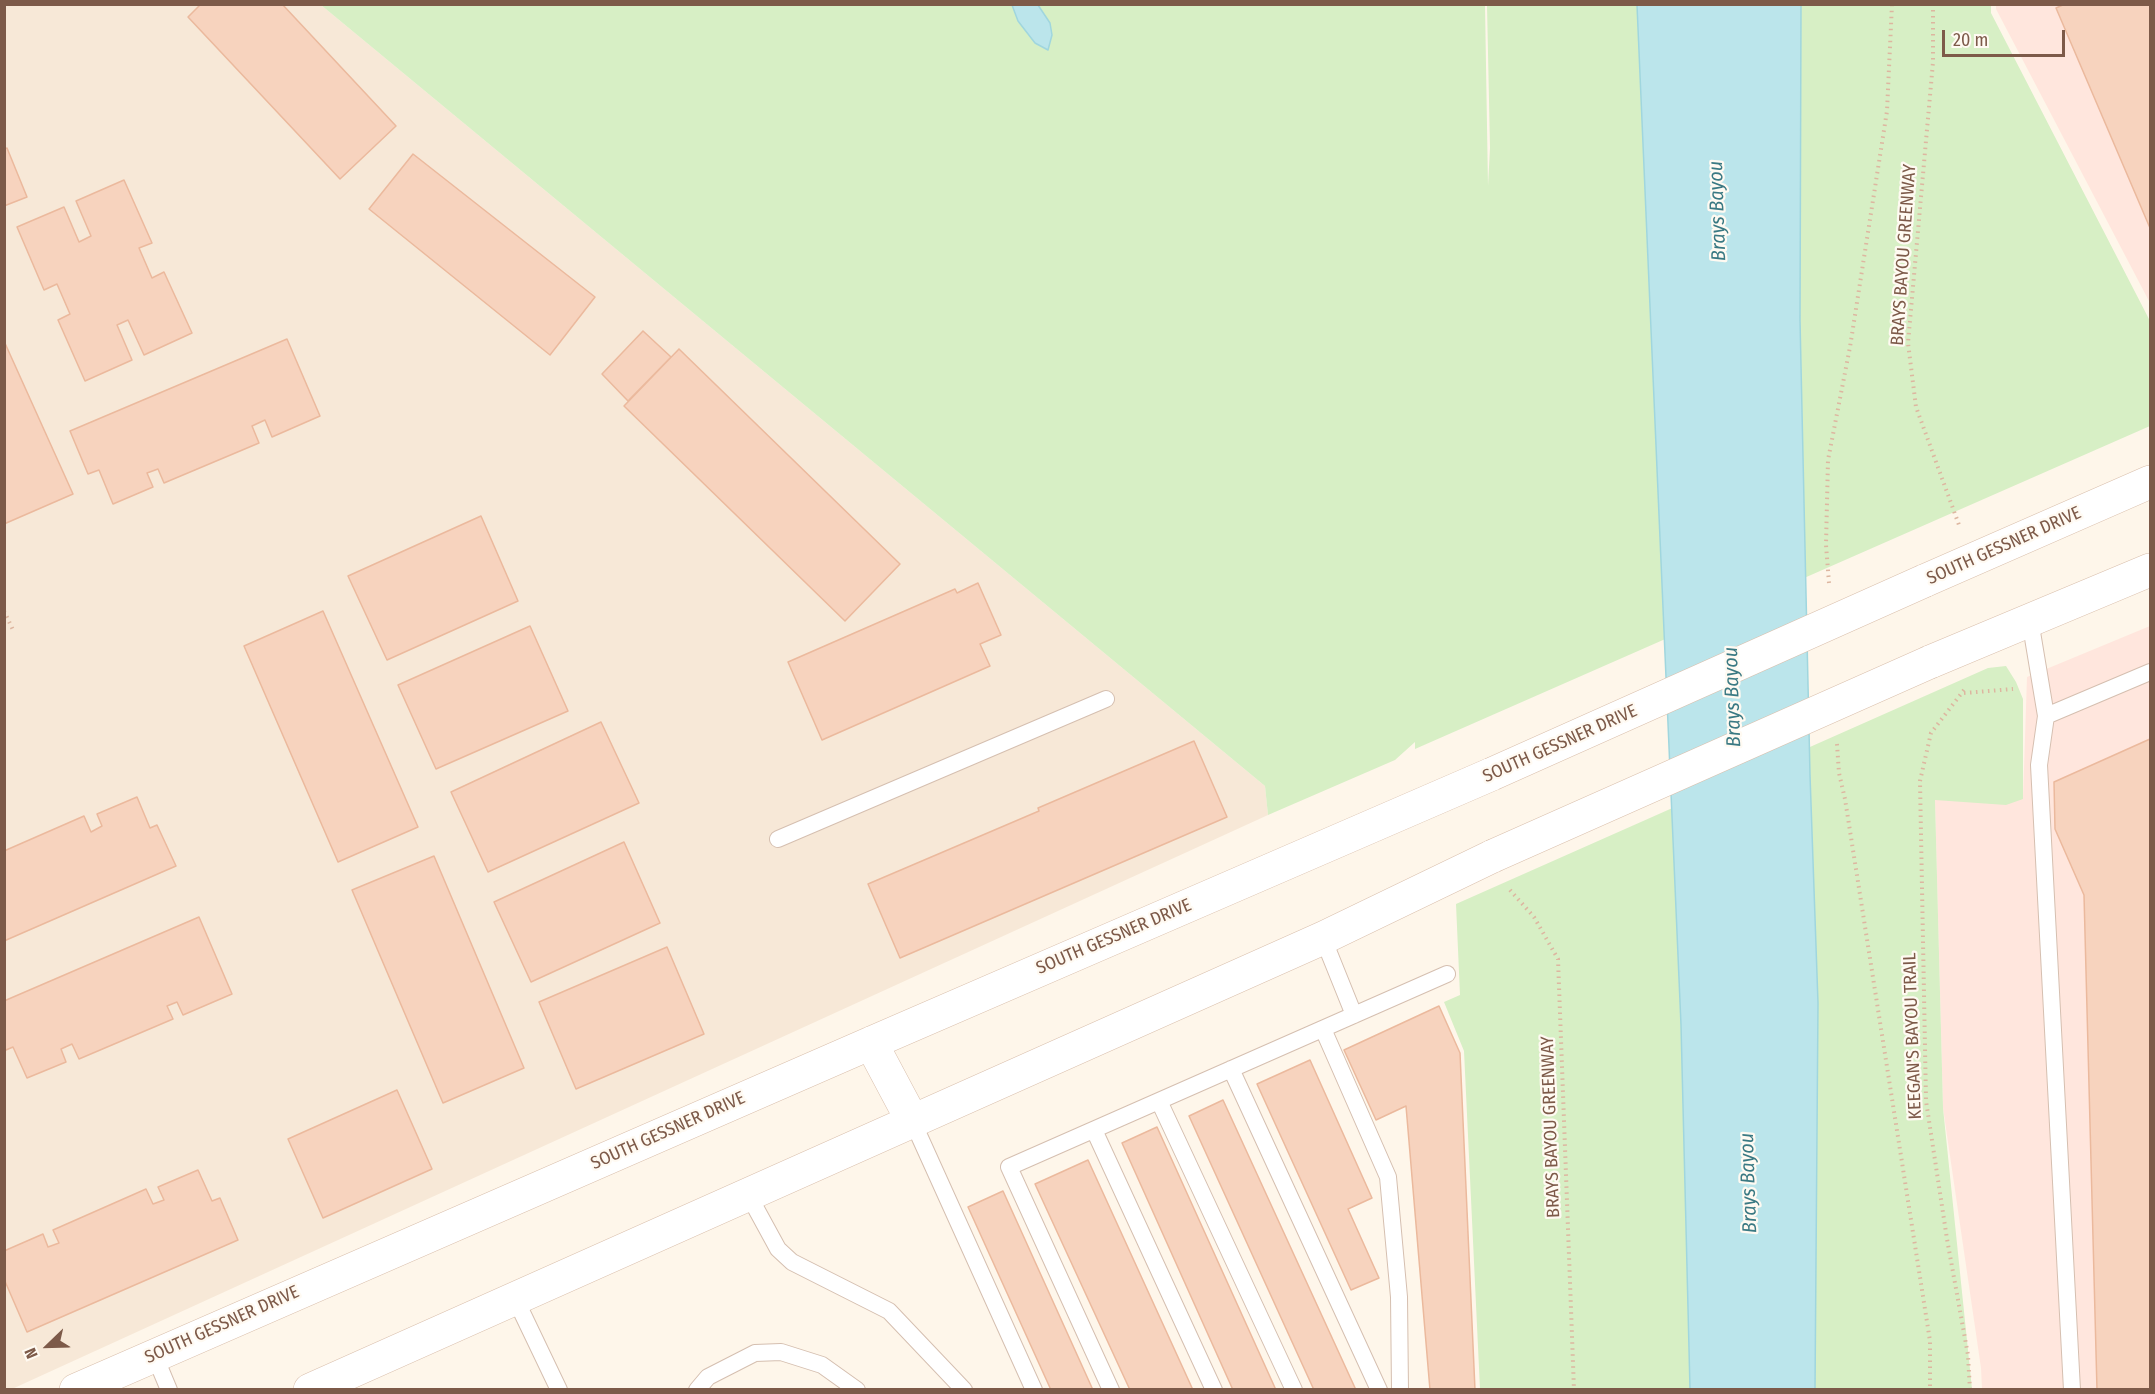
<!DOCTYPE html>
<html>
<head>
<meta charset="utf-8">
<style>
  body { margin:0 }
  #map { position:relative; width:2155px; height:1394px; overflow:hidden; background:#fef6ea; font-family:"Fira Sans Condensed",sans-serif }
  canvas { display:block }
  .frame { position:absolute; inset:0; border:6px solid #7d5a49; pointer-events:none }
  .north { position:absolute; left:18px; top:1316px; width:60px; height:60px; -webkit-text-stroke:4px #fffaf2; paint-order:stroke; rotate:247deg; font-size:16px; font-weight:700; line-height:24px; text-align:center; color:#7d5a49 }
  .north::after { content:''; display:block; margin:auto; width:21px; height:27px; background:#7d5a49; clip-path:polygon(50% 0,100% 100%,50% 72%,0 100%) }
  .scale { position:absolute; left:1942px; top:30px; width:123px; height:27px; box-sizing:border-box; border:3px solid #7d5a49; border-top:0; padding-left:8px; font-size:18px; line-height:21px; white-space:nowrap; color:#7d5a49; -webkit-text-stroke:4px #fffaf2; paint-order:stroke }
</style>
</head>
<body>
<div id="map">
<canvas width="2155" height="1394"></canvas>
<div class="frame"></div>
<div class="north">N</div>
<div class="scale">20 m</div>
</div>
<script>
const context = document.querySelector('canvas').getContext('2d');
context.lineJoin = 'round';
function paint(path, color) {
  context.fillStyle = color;
  context.fill(path, 'evenodd');
}
function poly(rows) {
  const path = new Path2D();
  for (const r of rows) {
    path.moveTo(r[0], r[1]);
    for (let i = 2; i < r.length; i += 2) path.lineTo(r[i], r[i + 1]);
  }
  return path;
}
function strokePath(path, color, width, dash) {
  context.strokeStyle = color;
  context.lineWidth = width;
  context.lineCap = dash ? 'butt' : 'round';
  context.setLineDash(dash || []);
  context.stroke(path);
}
function drawText(font, color, halo, rows, align = 'center') {
  context.font = font + ' "Fira Sans Condensed",sans-serif';
  context.lineWidth = 4.5;
  context.setLineDash([]);
  context.textBaseline = 'middle';
  context.strokeStyle = halo;
  context.fillStyle = color;
  for (const [text, x, y, turn = 0] of rows) {
    context.save();
    context.translate(x, y);
    context.rotate((+turn || 0) * Math.PI / 180);
    context.textAlign = isNaN(turn) ? turn : align;
    if (halo) context.strokeText(text, 0, 0);
    context.fillText(text, 0, 0);
    context.restore();
  }
}
paint(poly([
  [5,5,321,5,1265,786,1268,815,12,1389,5,1390]
]), '#f7e8d7');
paint(poly([
  [1996,4,2150,5,2150,303,1996,9],
  [2150,626,2150,1389,1982,1389,1981,1368,1943,1108,1935,800,2023,799,2027,677]
]), '#ffe6dd');
paint(poly([
  [321,5,1485,5,1488,186,1490,148,1487,5,1991,5,1991,13,2150,321,2150,426,1415,749,1415,742,1395,760,1268,815,1265,786],
  [2006,666,2016,682,2023,699,2023,799,2006,805,1935,800,1943,1108,1972,1389,1480,1389,1464,1051,1444,1002,1460,995,1456,904,1988,668]
]), '#d7efc5');
const water = poly([
  [1012,5,1038,5,1050,23,1052,35,1048,50,1035,43,1018,21,1012,5],
  [1637,5,1801,5,1800,320,1810,775,1818,1003,1815,1389,1690,1389,1681,1025,1637,5]
]);
paint(water, '#bbe5eb');
strokePath(water, '#a0d6de', 1.5);
const building = poly([
  [201,4,282,4,396,126,340,179,188,17,201,4],
  [2065,4,2150,4,2150,228,2056,8,2065,4],
  [7,148,27,197,4,206,4,149,7,148],
  [413,154,595,297,550,355,369,209,413,154],
  [124,180,152,243,139,248,152,278,164,272,192,333,144,355,128,320,117,325,132,360,85,381,58,320,70,314,57,284,44,290,17,227,64,207,79,242,91,236,76,201,124,180],
  [643,331,671,357,628,401,602,374,643,331],
  [287,339,320,416,272,437,265,420,252,426,259,443,164,483,158,469,147,473,153,487,113,504,99,470,88,474,70,431,287,339],
  [4,341,73,494,4,524,4,341],
  [679,349,900,564,845,621,624,406,679,349],
  [481,516,518,601,387,660,348,576,481,516],
  [978,583,1001,635,980,644,990,666,822,740,788,662,955,589,957,593,978,583],
  [323,611,418,827,338,862,244,646,323,611],
  [530,626,568,711,436,769,398,685,530,626],
  [601,722,639,803,488,872,451,792,601,722],
  [2150,739,2150,1390,2097,1390,2084,895,2055,829,2054,782,2150,739],
  [1194,741,1227,817,900,958,868,884,1039,811,1038,808,1194,741],
  [137,797,150,828,157,825,176,866,4,941,4,851,84,816,91,832,102,826,97,814,137,797],
  [624,842,660,923,531,982,494,902,624,842],
  [434,856,524,1068,443,1103,352,890,434,856],
  [199,917,232,994,183,1015,177,1002,167,1006,173,1019,79,1059,72,1044,61,1049,66,1062,27,1078,13,1047,6,1050,4,1046,4,1001,199,917],
  [667,947,704,1034,576,1089,539,1002,667,947],
  [1439,1006,1460,1053,1475,1390,1430,1390,1406,1106,1376,1120,1344,1050,1439,1006],
  [1310,1060,1372,1198,1348,1209,1379,1278,1351,1290,1257,1084,1310,1060],
  [397,1090,432,1169,323,1218,288,1139,397,1090],
  [1223,1100,1356,1390,1314,1390,1189,1116,1223,1100],
  [1157,1127,1276,1390,1233,1390,1122,1143,1157,1127],
  [1088,1160,1193,1390,1130,1390,1035,1184,1088,1160],
  [198,1170,212,1201,220,1198,238,1240,27,1332,4,1279,4,1251,43,1234,48,1247,59,1243,53,1230,146,1189,153,1204,164,1200,158,1187,198,1170],
  [1003,1191,1093,1390,1051,1390,968,1207,1003,1191]
]);
paint(building, '#f7d3be');
strokePath(building, '#ebb99d', 1.5);
const service = poly([
  [2030,620,2046,716,2039,765,2072,1390],
  [2046,716,2150,672],
  [778,839,1106,699],
  [1323,938,1354,1015],
  [1323,1029,1388,1177,1399,1297,1400,1390],
  [1231,1069,1379,1390],
  [1159,1101,1294,1390],
  [912,1120,1034,1390],
  [1094,1130,1214,1390],
  [748,1194,778,1249,792,1262,889,1311,964,1390],
  [515,1298,559,1390],
  [154,1354,169,1390],
  [697,1390,708,1377,755,1353,781,1352,822,1365,857,1390],
  [1111,1390,1009,1167,1447,974]
]);
const secondary = poly([
  [1924,581,2150,482],
  [1930,662,2150,570],
  [871,1043,912,1120],
  [76,1390,871,1043,1492,774],
  [310,1390,1323,938,1493,856]
]);
strokePath(service, '#d5bfb0', 18);
strokePath(secondary, '#d9bfac', 34);
strokePath(poly([
  [1933,4,1933,62,1908,343,1916,407,1959,525],
  [1829,583,1826,545,1828,460,1850,347,1887,111,1892,4],
  [4,611,14,632],
  [1964,690,1931,733,1920,781,1926,1101,1947,1239,1968,1355,1970,1390],
  [1964,693,2013,689],
  [1837,744,1839,773,1845,799,1930,1341,1930,1390],
  [1510,890,1534,917,1558,959,1574,1390]
]), '#ddb6a0', 4, [1.5, 4.5]);
strokePath(service, '#fff', 16);
strokePath(secondary, '#fff', 33);
const secondaryBridge = poly([
  [1492,774,1924,581],
  [1493,856,1930,662]
]);
strokePath(secondaryBridge, '#d9bfac', 34, []);
strokePath(secondaryBridge, '#fff', 33);
drawText('18px', '#7d5a49', '#fffaf2', [
  ["BRAYS BAYOU GREENWAY",1904,255,-86],
  ["SOUTH GESSNER DRIVE",2004,546,-24],
  ["SOUTH GESSNER DRIVE",1560,744,-24],
  ["SOUTH GESSNER DRIVE",1114,937,-23],
  ["KEEGAN'S BAYOU TRAIL",1913,1036,-92],
  ["BRAYS BAYOU GREENWAY",1551,1127,-92],
  ["SOUTH GESSNER DRIVE",668,1131,-24],
  ["SOUTH GESSNER DRIVE",222,1325,-24]
]);
drawText('italic 20px', '#3a7983', '#fffaf2', [
  ["Brays Bayou",1718,211,-92],
  ["Brays Bayou",1733,697,-92],
  ["Brays Bayou",1749,1183,-92]
]);
</script>
</body>
</html>
